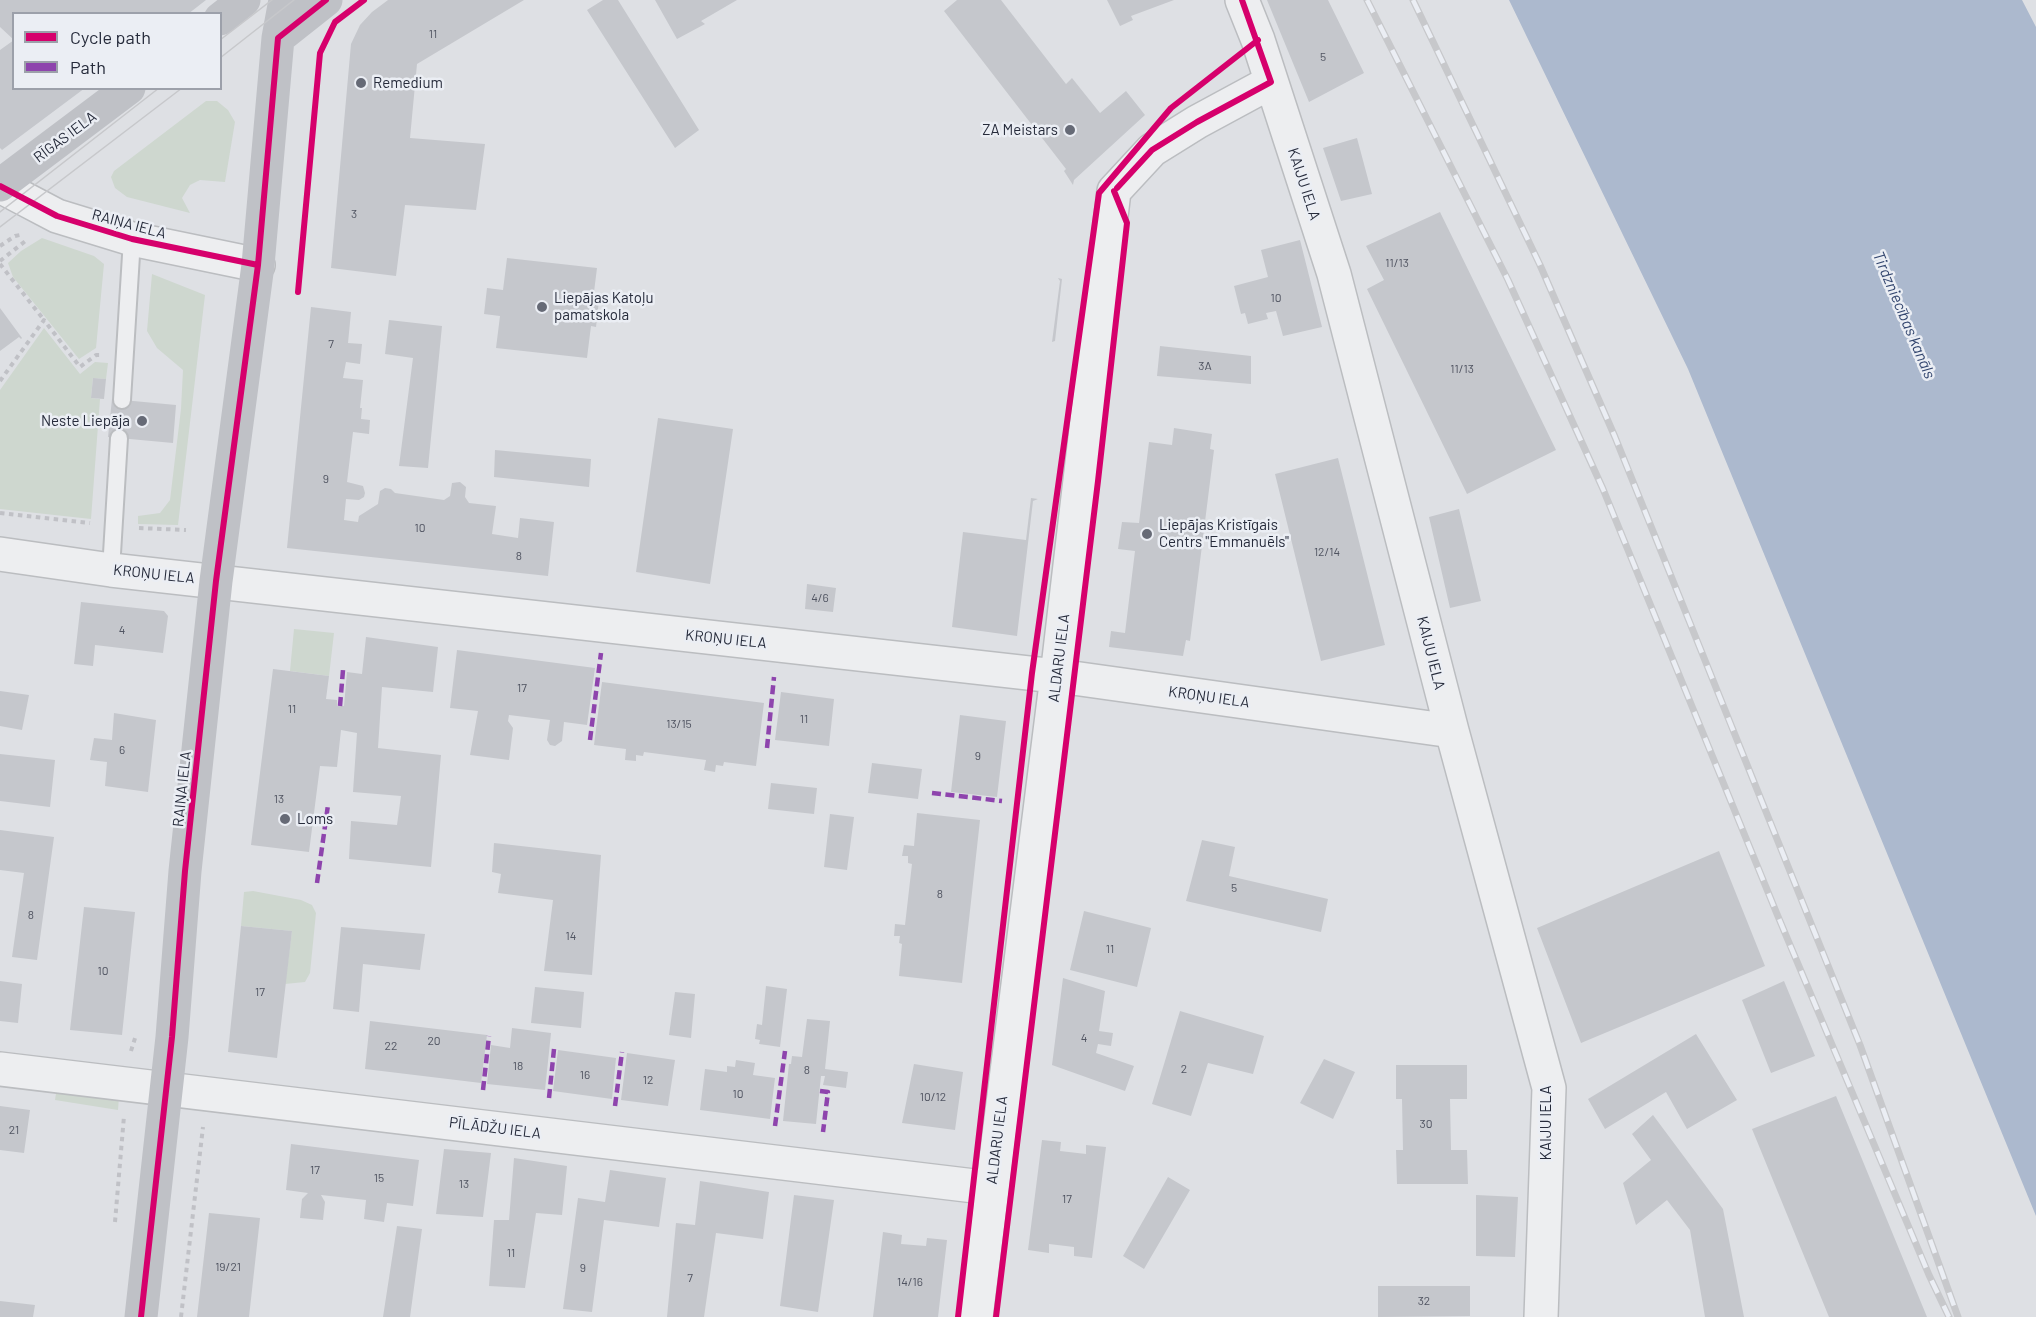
<!DOCTYPE html>
<html>
<head>
<meta charset="utf-8">
<style>
  body { margin:0 }
  #map { position:relative; width:2036px; height:1317px; overflow:hidden; background:#dee0e4; font-family:Barlow,sans-serif }
  canvas { display:block }
  .legend { position:absolute; left:12px; top:12px; width:210px; height:78px; box-sizing:border-box; background:#ebeef4; border:2px solid #9ca0aa; margin:0; padding:8px 10px; list-style:none; font-size:18px; color:#262b3b }
  .legend li { display:flex; align-items:center; gap:12px; height:30px }
  .legend b { width:30px; border:2px solid #9ca0aa }
</style>
</head>
<body>
<div id="map">
<canvas width="2036" height="1317"></canvas>
<ul class="legend">
<li><b style="height:8px;background:#d6006c"></b>Cycle path</li>
<li><b style="height:8px;background:#8e44ad"></b>Path</li>
</ul>
</div>
<script>
const context = document.querySelector('canvas').getContext('2d');
context.lineJoin = 'round';
function paint(path, color) {
  context.fillStyle = color;
  context.fill(path, 'evenodd');
}
function poly(rows) {
  const path = new Path2D();
  for (const r of rows) {
    path.moveTo(r[0], r[1]);
    for (let i = 2; i < r.length; i += 2) path.lineTo(r[i], r[i + 1]);
  }
  return path;
}
function strokePath(path, color, width, dash) {
  context.strokeStyle = color;
  context.lineWidth = width;
  context.lineCap = dash ? 'butt' : 'round';
  context.setLineDash(dash || []);
  context.stroke(path);
}
function drawText(font, color, halo, rows, align = 'center') {
  context.font = font + ' Barlow,sans-serif';
  context.lineWidth = 5;
  context.setLineDash([]);
  context.textBaseline = 'middle';
  context.strokeStyle = halo;
  context.fillStyle = color;
  for (const [text, x, y, turn = 0] of rows) {
    context.save();
    context.translate(x, y);
    context.rotate((+turn || 0) * Math.PI / 180);
    context.textAlign = isNaN(turn) ? turn : align;
    if (halo) context.strokeText(text, 0, 0);
    context.fillText(text, 0, 0);
    context.restore();
  }
}
paint(poly([
  [206,101,217,101,228,110,235,122,225,182,200,180,190,185,182,198,190,213,127,197,115,188,111,177,114,171],
  [42,238,94,256,104,264,96,348,79,359,13,277,8,263,21,251],
  [152,274,205,295,178,525,138,524,138,516,160,513,170,500,181,409,183,370,157,348,147,331],
  [44,328,80,374,95,362,108,363,106,379,93,378,91,398,100,399,91,519,0,509,0,390],
  [294,629,334,633,329,676,290,671],
  [253,891,301,900,312,905,316,913,310,973,305,982,285,984,292,931,241,926,244,892],
  [57,1087,119,1097,118,1110,55,1100]
]), '#ced7cf');
paint(poly([
  [1509,0,2022,0,2036,27,2036,1216,1688,369]
]), '#acb9ce');
paint(poly([
  [0,0,206,0,188,14,14,14,14,40,0,27],
  [388,0,524,0,417,64,410,138,485,144,476,210,405,205,396,276,331,268,351,44,360,25,372,12],
  [603,0,618,0,699,130,675,148,587,10],
  [655,0,737,0,701,21,705,24,677,39],
  [957,0,1001,0,1066,84,1072,78,1100,113,1126,91,1145,115,1074,180,1073,185,1064,171,1066,169,944,11],
  [1107,0,1174,0,1131,16,1133,20,1120,26],
  [1267,0,1328,0,1364,73,1309,102],
  [14,40,14,88,85,88,2,150,0,148,0,50],
  [1357,138,1372,194,1341,201,1323,148],
  [1440,212,1556,450,1467,494,1367,289,1384,280,1366,246],
  [1300,240,1322,327,1283,336,1276,311,1266,313,1268,319,1248,324,1245,313,1241,314,1234,286,1268,277,1261,250],
  [507,258,597,268,593,300,599,300,596,327,591,326,587,358,496,348,500,316,484,314,487,288,503,290],
  [1058,278,1062,279,1055,341,1052,342,1060,281],
  [311,307,351,312,348,343,362,344,360,364,346,362,343,378,363,380,360,408,362,408,361,419,370,420,369,434,353,432,347,482,363,486,365,493,364,497,359,500,346,499,344,520,358,522,359,516,378,504,380,491,385,488,391,489,395,493,444,500,450,496,452,483,460,482,466,487,465,497,469,503,496,506,492,534,518,538,520,518,554,522,548,576,287,548],
  [0,308,22,338,21,339,19,337,0,351],
  [389,320,442,326,428,468,399,466,413,358,385,354],
  [1160,346,1251,356,1251,384,1157,376],
  [93,378,106,379,104,399,91,398],
  [112,399,176,405,173,443,108,437],
  [658,418,733,429,710,584,636,572],
  [1174,428,1212,434,1210,449,1214,450,1190,641,1186,640,1183,656,1109,647,1111,631,1125,633,1135,551,1118,549,1122,522,1139,523,1149,442,1172,445],
  [495,450,591,459,589,487,494,477],
  [1338,458,1385,645,1321,661,1275,474],
  [1031,498,1038,499,1033,501,1017,636,952,627,963,532,1026,540],
  [1459,509,1481,601,1450,608,1429,517],
  [807,584,836,588,833,612,805,609],
  [81,602,164,611,168,616,163,653,95,645,93,666,74,664],
  [366,637,438,647,433,692,382,687,378,748,441,755,431,867,349,859,351,821,397,825,401,796,353,792,357,733,341,730,337,767,320,766,309,852,251,845,273,669,329,676,326,699,337,700,337,706,344,706,347,672,362,674],
  [457,650,595,668,587,725,564,722,562,741,555,746,550,745,547,740,550,720,509,715,508,721,513,728,509,760,470,755,478,711,450,708],
  [602,682,764,703,756,766,724,762,723,766,716,765,715,772,704,770,706,760,644,752,643,756,636,755,636,761,625,760,626,749,594,745],
  [0,691,29,695,22,730,0,726],
  [781,692,834,699,829,746,775,740],
  [114,713,156,720,148,792,105,786,107,762,90,760,94,738,112,740],
  [960,715,1006,721,997,797,951,792],
  [0,754,55,760,50,807,0,801],
  [872,763,922,769,918,799,868,793],
  [771,783,817,788,814,814,768,809],
  [917,813,980,820,962,983,899,976,902,944,899,943,900,936,894,936,895,924,905,925,912,864,908,863,908,856,902,856,904,845,914,846],
  [830,814,854,817,847,870,824,867],
  [0,830,54,837,37,960,12,957,24,873,0,870],
  [1202,840,1235,847,1229,876,1328,899,1321,932,1186,901],
  [494,843,601,855,592,975,544,971,553,900,498,893,501,874,492,872],
  [1719,851,1765,966,1581,1043,1537,928],
  [84,907,135,912,122,1035,70,1030],
  [1084,911,1151,928,1137,987,1070,970],
  [241,926,292,931,277,1058,228,1052],
  [341,927,425,934,420,970,363,964,359,1012,333,1009],
  [1063,978,1105,991,1099,1031,1113,1033,1111,1046,1098,1044,1096,1053,1134,1066,1125,1091,1052,1065],
  [0,981,22,984,18,1023,0,1021],
  [1784,981,1815,1056,1771,1073,1742,1000],
  [766,986,787,989,780,1047,759,1044,760,1040,755,1039,757,1024,762,1025],
  [535,987,584,992,581,1028,531,1023],
  [675,992,695,994,691,1038,669,1035],
  [1180,1011,1264,1036,1253,1074,1208,1063,1191,1116,1152,1104],
  [807,1019,830,1021,825,1069,848,1072,846,1088,823,1085,825,1076,821,1076,816,1124,783,1121,789,1064,791,1064,792,1056,802,1057],
  [370,1021,487,1035,481,1083,365,1069],
  [512,1028,551,1033,545,1090,487,1084,491,1045,510,1048],
  [1696,1034,1737,1100,1687,1129,1666,1092,1605,1129,1588,1099],
  [558,1050,616,1058,612,1099,553,1091],
  [627,1053,675,1060,668,1106,621,1100],
  [1324,1059,1355,1072,1333,1119,1300,1103],
  [736,1060,755,1063,753,1075,775,1078,770,1119,700,1110,705,1069,727,1072,727,1066,735,1067],
  [914,1064,963,1072,955,1130,902,1123],
  [1396,1065,1467,1065,1467,1099,1450,1099,1451,1150,1467,1150,1468,1184,1397,1184,1396,1150,1403,1150,1402,1099,1396,1099],
  [1836,1096,1927,1317,1829,1317,1752,1129],
  [0,1106,30,1110,24,1153,0,1150],
  [1653,1115,1723,1209,1744,1317,1705,1317,1690,1230,1667,1200,1636,1225,1623,1183,1651,1160,1632,1134],
  [1042,1140,1061,1142,1060,1151,1086,1154,1086,1145,1106,1147,1092,1258,1074,1256,1074,1247,1049,1244,1049,1253,1028,1250],
  [291,1144,419,1160,413,1206,387,1203,384,1222,364,1219,366,1200,321,1195,325,1202,323,1220,300,1218,302,1199,308,1193,286,1190],
  [444,1149,491,1153,483,1217,436,1214],
  [514,1158,567,1166,562,1215,536,1213,525,1288,489,1286,494,1220,509,1220],
  [610,1170,666,1178,659,1227,604,1220,592,1312,563,1309,578,1198,605,1202],
  [1168,1177,1190,1190,1144,1269,1123,1256],
  [700,1181,769,1192,763,1239,716,1233,704,1317,667,1317,676,1223,695,1225],
  [794,1195,834,1200,818,1312,780,1306],
  [1476,1195,1518,1197,1515,1257,1476,1256],
  [209,1213,260,1218,249,1317,197,1317],
  [397,1226,422,1229,410,1317,383,1317],
  [883,1232,902,1235,901,1244,926,1246,927,1238,947,1240,938,1317,873,1317],
  [1378,1286,1470,1286,1470,1316,1378,1317],
  [0,1301,35,1305,33,1317,0,1317]
]), '#c5c7cc');
const lane = poly([
  [122,400,132,239],
  [111,570,119,438]
]);
const street = poly([
  [1242,0,1258,40,1334,274,1452,731,1549,1088,1541,1317],
  [0,186,57,216,132,239,258,265],
  [0,554,111,570,1073,678,1452,731],
  [0,1069,991,1188],
  [976,1317,1057,676,1114,191,1152,150,1197,122,1271,82]
]);
strokePath(lane, '#bbbdc0', 20);
strokePath(street, '#bbbdc0', 36);
strokePath(poly([
  [0,246,15,236,20,235],
  [0,261,28,239],
  [0,264,44,320],
  [298,292,320,53,323,47],
  [0,381,44,320,80,367,96,355,101,355],
  [0,513,90,523],
  [139,528,186,530],
  [131,1051,136,1035],
  [115,1222,124,1116],
  [181,1317,203,1127]
]), '#c0c1c6', 4, [4.5, 4.5]);
strokePath(lane, '#edeef0', 16);
strokePath(street, '#edeef0', 33);
strokePath(poly([
  [220,19,244,0],
  [278,38,326,0],
  [0,185,129,88],
  [141,1317,172,1037,185,871,216,581,258,265,278,38,285,0]
]), '#bfc1c6', 33);
strokePath(poly([
  [220,40,272,0],
  [220,58,294,0],
  [0,212,159,88],
  [0,227,182,88]
]), '#c7c8cb', 1.5);
const rail = poly([
  [1367,0,1508,280,1603,489,1777,914,1929,1275,1949,1317],
  [1413,0,1540,265,1615,437,1860,1045,1958,1317]
]);
strokePath(rail, '#c7c8cb', 7);
strokePath(rail, '#ebeef4', 4.5, [14]);
strokePath(poly([
  [340,706,343,670],
  [590,740,601,653],
  [767,748,774,677],
  [932,793,1002,801],
  [317,883,328,805],
  [483,1090,489,1036],
  [820,1091,828,1092,823,1132],
  [549,1098,554,1049],
  [615,1106,622,1052],
  [775,1126,785,1051]
]), '#8e44ad', 4.5, [9, 4.5]);
strokePath(poly([
  [0,186,57,216,132,239,258,265],
  [1117,188,1152,150,1197,122,1271,82,1242,0],
  [298,292,320,53,335,22,364,0],
  [141,1317,172,1037,185,871,216,581,258,265,278,38,326,0],
  [958,1317,1032,673,1099,193,1171,108,1258,40],
  [996,1317,1098,481,1127,223,1114,191]
]), '#d6006c', 6);
for (const [x, y, r, color] of [
  [361,83,6,"#666a76"],
  [1070,130,6,"#666a76"],
  [542,307,6,"#666a76"],
  [142,421,6,"#666a76"],
  [1147,534,6,"#666a76"],
  [285,819,6,"#666a76"]
]) {
  const dot = new Path2D();
  dot.arc(x, y, r, 0, 2 * Math.PI);
  context.fillStyle = color;
  context.fill(dot);
  strokePath(dot, '#ebeef4', 2);
}
drawText('12px', '#505461', null, [
  ["11",433,34],
  ["5",1323,57],
  ["3",354,214],
  ["11/13",1397,263],
  ["10",1276,298],
  ["7",331,344],
  ["3A",1205,366],
  ["11/13",1462,369],
  ["9",326,479],
  ["10",420,528],
  ["12/14",1327,552],
  ["8",519,556],
  ["4/6",820,598],
  ["4",122,630],
  ["17",522,688],
  ["11",292,709],
  ["11",804,719],
  ["13/15",679,724],
  ["6",122,750],
  ["9",978,756],
  ["13",279,799],
  ["5",1234,888],
  ["8",940,894],
  ["8",31,915],
  ["14",571,936],
  ["11",1110,949],
  ["10",103,971],
  ["17",260,992],
  ["4",1084,1038],
  ["20",434,1041],
  ["22",391,1046],
  ["18",518,1066],
  ["2",1184,1069],
  ["8",807,1070],
  ["16",585,1075],
  ["12",648,1080],
  ["10",738,1094],
  ["10/12",933,1097],
  ["30",1426,1124],
  ["21",14,1130],
  ["17",315,1170],
  ["15",379,1178],
  ["13",464,1184],
  ["17",1067,1199],
  ["11",511,1253],
  ["19/21",228,1267],
  ["9",583,1268],
  ["7",690,1278],
  ["14/16",910,1282],
  ["32",1424,1301]
]);
drawText('15px', '#262b3b', '#ebeef4', [
  ["Remedium",373,83],
  ["ZA Meistars",1058,130,"right"],
  ["Liepājas Katoļu",554,298],
  ["pamatskola",554,315],
  ["Neste Liepāja",130,421,"right"],
  ["Liepājas Kristīgais",1159,525],
  ["Centrs \"Emmanuēls\"",1159,542],
  ["Loms",297,819]
], 'left');
drawText('15px', '#262b3b', '#ebeef4', [
  ["RĪGAS IELA",65,137,-37],
  ["KAIJU IELA",1304,184,72],
  ["RAIŅA IELA",129,224,15],
  ["KROŅU IELA",154,574,6],
  ["KROŅU IELA",726,639,6],
  ["KAIJU IELA",1431,653,76],
  ["ALDARU IELA",1059,658,-83],
  ["KROŅU IELA",1209,697,8],
  ["RAIŅA IELA",182,789,-84],
  ["KAIJU IELA",1546,1123,-90],
  ["PĪLĀDŽU IELA",495,1128,7],
  ["ALDARU IELA",997,1140,-83]
]);
drawText('italic 16px', '#32456e', '#ebeef4', [
  ["Tirdzniecības kanāls",1904,315,67]
]);
</script>
</body>
</html>
